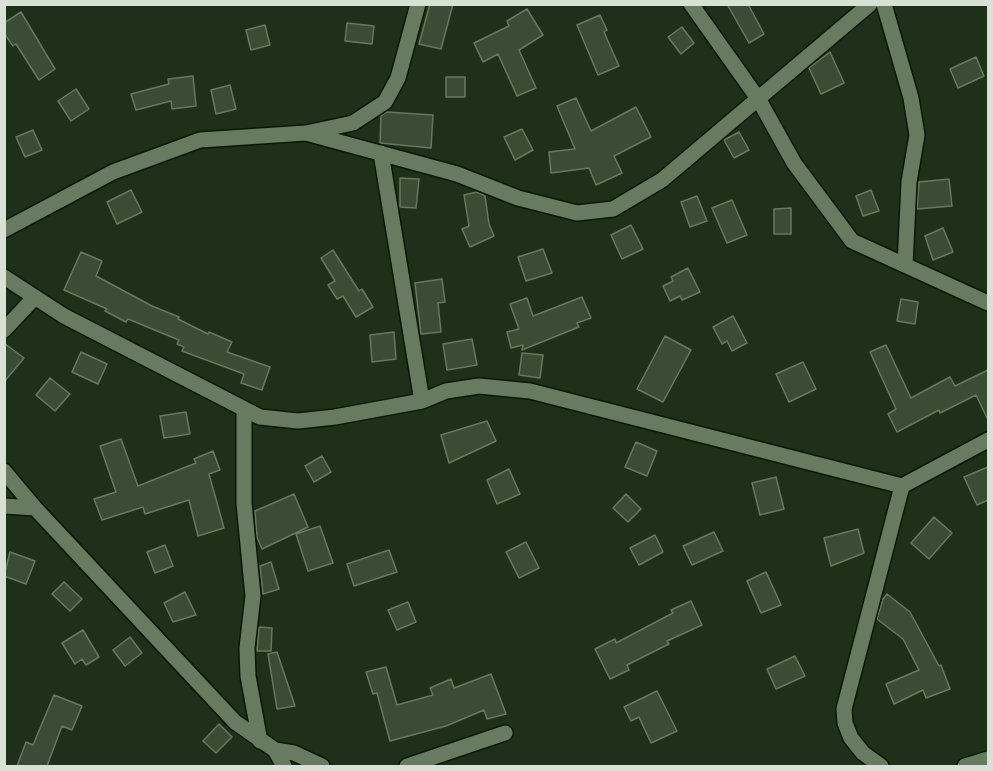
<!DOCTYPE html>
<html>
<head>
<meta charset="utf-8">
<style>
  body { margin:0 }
  #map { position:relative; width:993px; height:771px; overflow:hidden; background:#1f301a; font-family:Cabin,sans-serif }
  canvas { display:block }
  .frame { position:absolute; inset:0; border:6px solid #d7e2d4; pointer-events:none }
</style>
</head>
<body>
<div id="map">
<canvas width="993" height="771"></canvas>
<div class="frame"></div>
</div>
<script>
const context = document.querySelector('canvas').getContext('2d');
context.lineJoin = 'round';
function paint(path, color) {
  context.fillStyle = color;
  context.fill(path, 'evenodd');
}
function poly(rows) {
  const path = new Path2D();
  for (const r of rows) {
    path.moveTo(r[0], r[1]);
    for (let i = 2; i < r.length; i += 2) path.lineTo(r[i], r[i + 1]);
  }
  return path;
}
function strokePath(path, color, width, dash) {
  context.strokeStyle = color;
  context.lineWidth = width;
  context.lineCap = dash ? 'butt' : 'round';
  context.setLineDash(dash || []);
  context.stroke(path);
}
const building = poly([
  [430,4,453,4,441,49,419,44,430,4],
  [727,4,748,4,764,34,749,43,727,4],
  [527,9,543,35,519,50,536,88,517,96,498,54,483,62,474,43,509,26,507,21,527,9],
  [21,12,55,69,39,80,16,44,13,46,4,33,4,23,21,12],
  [600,15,607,30,604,32,619,66,598,75,577,25,600,15],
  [347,23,374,26,372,44,345,41,347,23],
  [265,25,270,45,251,50,246,30,265,25],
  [682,27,694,43,681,54,668,37,682,27],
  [830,52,844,83,821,94,809,68,830,52],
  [976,57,984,76,958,88,950,69,976,57],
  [193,76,196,106,172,109,171,101,136,110,131,94,169,84,168,79,193,76],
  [446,77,465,77,465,97,446,97,446,77],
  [230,85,236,109,216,114,211,90,230,85],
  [76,89,89,109,71,121,58,101,76,89],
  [576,98,591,131,636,107,651,137,614,156,622,173,596,185,589,168,551,173,549,152,575,149,557,106,576,98],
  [387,112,433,115,431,148,380,143,381,116,387,112],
  [522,129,533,150,515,160,504,137,522,129],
  [33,130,42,150,25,157,16,137,33,130],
  [739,132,749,150,734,158,724,140,739,132],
  [400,178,419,179,416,208,400,207,400,178],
  [949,179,952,206,917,209,919,182,949,179],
  [131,190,142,212,117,224,107,202,131,190],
  [871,190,879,211,863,216,856,196,871,190],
  [477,192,485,196,489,224,494,236,470,247,462,229,469,226,464,195,477,192],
  [697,196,707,221,690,227,681,202,697,196],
  [732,200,747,235,727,243,712,208,732,200],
  [791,208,791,234,774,234,774,209,791,208],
  [631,225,643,249,622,259,611,235,631,225],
  [943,228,953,252,933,260,925,236,943,228],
  [543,249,552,273,526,281,518,257,543,249],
  [333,250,359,291,362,289,373,307,356,317,343,296,337,299,328,285,335,281,321,258,333,250],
  [81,252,102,261,96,276,152,306,179,317,178,319,208,334,209,332,232,342,227,352,270,367,262,390,241,383,244,374,182,351,184,347,177,344,179,340,128,319,126,322,105,311,107,309,64,290,81,252],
  [688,268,700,292,682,300,680,296,670,301,663,286,673,281,671,277,688,268],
  [442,279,445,302,438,303,441,332,421,334,415,283,442,279],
  [582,297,591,318,577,323,579,327,522,350,523,345,511,348,507,332,519,329,510,304,527,298,533,316,582,297],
  [901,299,918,302,915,324,897,321,901,299],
  [733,316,747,343,732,351,727,341,722,344,713,327,733,316],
  [394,332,396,359,372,362,370,335,394,332],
  [665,336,691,350,663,402,637,389,665,336],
  [472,339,477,365,447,370,443,344,472,339],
  [4,343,24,358,4,382,4,343],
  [886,345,911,398,950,377,955,386,988,370,988,420,976,395,940,413,939,410,897,432,888,414,896,409,870,352,886,345],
  [81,352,107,364,98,384,72,372,81,352],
  [522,353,543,355,540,378,519,375,522,353],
  [803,362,816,389,789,402,776,374,803,362],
  [50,378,70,394,55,411,36,395,50,378],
  [186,412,190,434,164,438,160,416,186,412],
  [487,421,496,441,449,463,441,435,487,421],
  [121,439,138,486,196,463,194,459,213,451,220,470,209,474,224,528,198,536,189,500,145,514,143,507,102,520,94,499,116,492,100,446,121,439],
  [636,442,657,451,647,476,625,467,636,442],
  [322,456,331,472,314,482,305,466,322,456],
  [988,467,988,500,977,505,964,477,988,467],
  [509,469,520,494,497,504,487,480,509,469],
  [776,477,784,509,760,515,752,483,776,477],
  [294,494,308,527,262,549,257,537,255,511,294,494],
  [626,494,641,509,628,522,613,508,626,494],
  [934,517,952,533,929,559,911,543,934,517],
  [320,526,333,563,308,571,296,534,320,526],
  [858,529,864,553,831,566,824,538,858,529],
  [714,532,723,551,692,565,683,546,714,532],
  [655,535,663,552,639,565,630,548,655,535],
  [526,542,539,568,519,578,506,552,526,542],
  [165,545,173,566,155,573,147,552,165,545],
  [389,550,397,572,354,586,347,564,389,550],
  [10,552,35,561,26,584,4,576,10,552],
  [271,562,279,589,263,594,260,566,271,562],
  [766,572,781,605,761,613,747,581,766,572],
  [64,582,82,599,70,611,52,594,64,582],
  [185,592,196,615,173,622,164,603,185,592],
  [887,594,910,612,939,666,941,665,950,689,926,698,923,690,894,704,886,684,919,670,903,639,877,619,883,599,887,594],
  [691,601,702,625,667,641,669,644,627,665,629,670,610,679,595,649,615,639,616,643,673,613,671,610,691,601],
  [408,602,416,622,397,630,388,610,408,602],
  [259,627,272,628,271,651,257,651,259,627],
  [83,630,99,657,86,665,82,659,75,664,62,643,83,630],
  [130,637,142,653,125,666,113,650,130,637],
  [277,652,295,706,277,709,268,654,277,652],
  [795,656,805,676,776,689,767,669,795,656],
  [386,667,397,705,433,695,430,688,451,679,454,688,491,674,506,714,487,719,484,710,446,726,390,741,377,693,373,694,366,672,386,667],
  [657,691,677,731,651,743,639,717,631,721,624,707,657,691],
  [54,695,82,706,72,730,62,726,47,766,17,766,26,742,33,745,54,695],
  [219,724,232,737,216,753,203,741,219,724]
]);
paint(building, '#3a4c35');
strokePath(building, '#65795f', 1.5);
const minor = poly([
  [691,4,759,100,794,163,852,241,988,303],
  [884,4,911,98,917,135,909,182,905,265],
  [306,133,457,174,518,198,577,213,613,209,662,180,870,4],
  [381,153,422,401],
  [4,230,113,172,200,140,306,133,353,123,385,102,398,78,418,4],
  [4,277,64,316,260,417,298,421,335,417,422,401,446,391,479,386,530,391,902,486,988,440],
  [4,330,35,297],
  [244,410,244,503,253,596,247,648,248,676,260,741],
  [4,471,35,508,235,722,275,750,294,753,322,766],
  [4,506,35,508],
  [275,750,284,766],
  [407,766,505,733],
  [881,766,863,753,851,738,845,723,844,709,902,486],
  [965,766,988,759]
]);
strokePath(minor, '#081804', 18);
strokePath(minor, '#677b61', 15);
</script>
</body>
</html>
